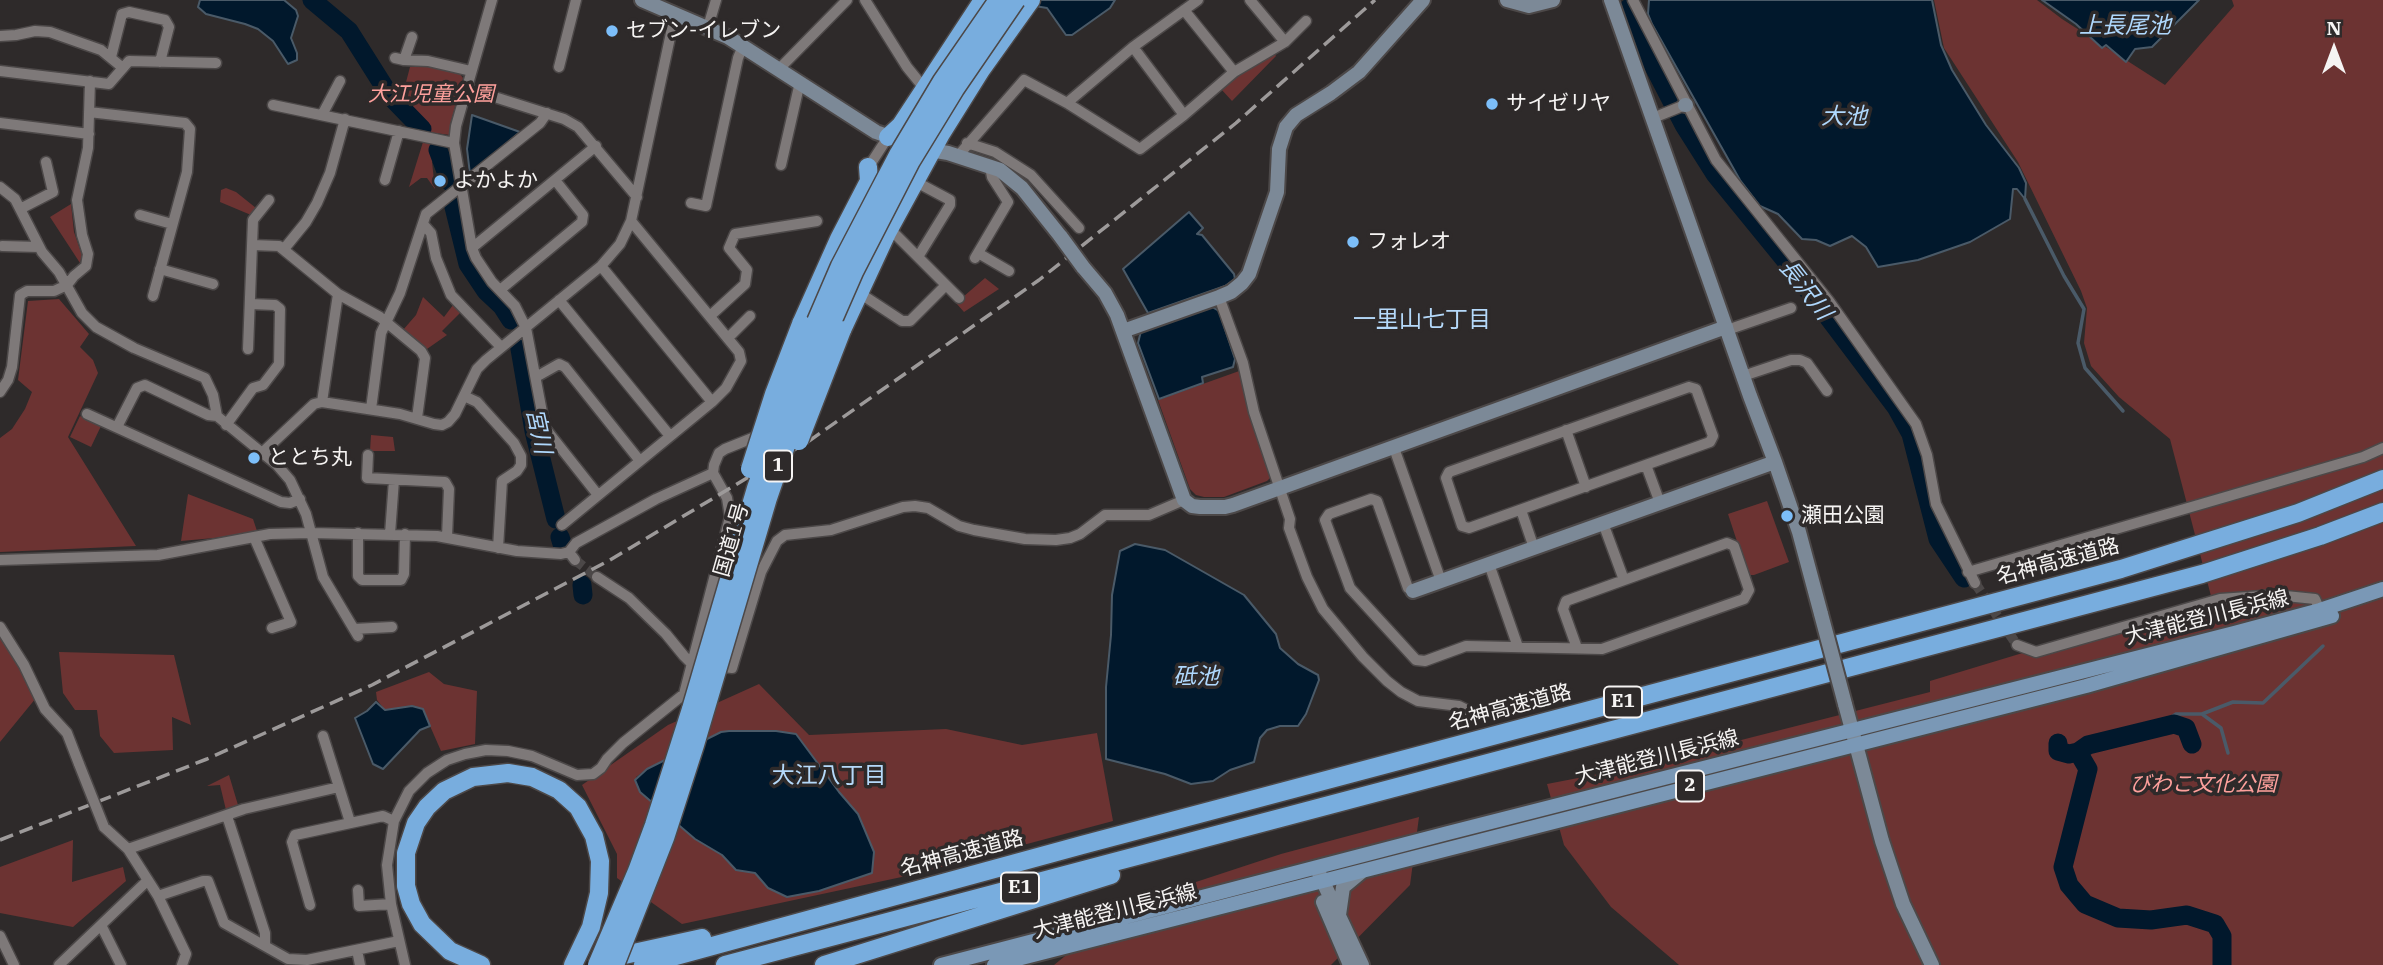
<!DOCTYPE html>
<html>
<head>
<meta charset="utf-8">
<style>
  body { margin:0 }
  #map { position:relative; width:2383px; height:965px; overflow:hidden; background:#2e2a2a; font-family:"IBM Plex Serif",serif }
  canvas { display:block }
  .north { position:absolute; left:2299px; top:14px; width:70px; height:70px; -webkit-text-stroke:5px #2e2a2a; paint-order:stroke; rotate:0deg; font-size:19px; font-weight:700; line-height:28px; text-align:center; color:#f6f4f3 }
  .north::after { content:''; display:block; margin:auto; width:24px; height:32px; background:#f6f4f3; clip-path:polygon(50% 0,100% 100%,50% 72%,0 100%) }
</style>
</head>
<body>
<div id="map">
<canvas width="2383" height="965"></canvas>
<div class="north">N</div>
</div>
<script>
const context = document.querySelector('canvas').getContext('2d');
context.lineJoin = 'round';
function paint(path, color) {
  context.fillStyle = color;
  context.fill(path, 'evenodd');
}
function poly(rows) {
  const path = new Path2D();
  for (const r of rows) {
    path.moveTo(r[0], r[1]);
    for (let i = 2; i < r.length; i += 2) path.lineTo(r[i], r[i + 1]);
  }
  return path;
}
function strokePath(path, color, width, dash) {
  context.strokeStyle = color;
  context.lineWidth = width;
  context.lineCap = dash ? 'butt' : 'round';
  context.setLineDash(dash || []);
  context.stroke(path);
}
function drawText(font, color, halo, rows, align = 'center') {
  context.font = font + ' "IBM Plex Serif","Noto Sans JP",serif';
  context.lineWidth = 7;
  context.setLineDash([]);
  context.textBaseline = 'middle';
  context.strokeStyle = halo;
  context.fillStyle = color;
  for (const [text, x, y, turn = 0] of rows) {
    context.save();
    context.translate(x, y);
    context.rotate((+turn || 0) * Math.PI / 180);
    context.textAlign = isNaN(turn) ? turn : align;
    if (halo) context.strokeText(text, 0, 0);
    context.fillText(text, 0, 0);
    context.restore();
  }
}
paint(poly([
  [1934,0,2037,0,2062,19,2165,85,2234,6,2232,0,2383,0,2383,965,1679,965,1611,907,1564,845,1547,784,1635,767,1930,692,1930,681,2211,596,2170,439,2119,397,2091,366,2084,343,2087,308,2081,291,2018,162,1944,48],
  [1274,52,1276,56,1232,101,1221,89,1236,74],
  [410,67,429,67,459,73,463,78,450,125,450,135,428,132,401,101],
  [423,142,431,143,439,158,432,162,435,189,427,178,421,178,409,187],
  [226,188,236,192,256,208,251,215,220,202,221,190],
  [71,204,74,232,82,255,80,263,50,217],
  [985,278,999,289,964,312,956,303],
  [423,297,444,317,453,305,461,312,442,331,447,335,427,349,403,330,416,315],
  [59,299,89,334,80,347,93,360,98,373,68,437,136,546,0,552,0,438,12,429,25,409,32,392,18,380,28,301],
  [1242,370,1249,412,1271,477,1267,481,1224,497,1204,497,1196,495,1190,489,1158,400],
  [80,416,101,426,91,447,70,437],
  [371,435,393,437,395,451,370,451],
  [188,494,253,519,258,534,181,541],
  [1767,501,1789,562,1754,575,1748,575,1728,514],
  [0,632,8,643,36,698,0,742],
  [59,652,174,655,191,725,172,717,173,750,114,753,100,736,97,710,75,710,63,693],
  [429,672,444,684,477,691,475,744,441,751,423,710,412,706,385,710,377,700,376,692],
  [759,684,809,735,946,729,1022,745,1097,733,1113,821,911,875,682,924,617,878,617,854,582,785,668,725],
  [729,731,776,731,796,734,839,792,858,814,874,852,872,873,845,881,768,888,755,873,736,870,722,855,695,839,640,792,636,777,647,769],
  [229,775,238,805,226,810,220,785,207,786],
  [1419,817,1410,885,1331,965,1054,965,1129,904,1281,854],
  [73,840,72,882,123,867,126,881,73,927,0,913,0,867]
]), '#6c3332');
const water = poly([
  [200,0,284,0,296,10,298,16,291,38,297,53,297,60,288,64,273,41,258,29,245,24,206,14,198,7,200,0],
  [1024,0,1115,0,1110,8,1072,35,1066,35,1047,8,1035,6,1024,0],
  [1649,0,1932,0,1941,45,1952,70,1986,125,2019,168,2026,183,2025,199,2017,189,2013,189,2010,219,1970,242,1918,260,1878,267,1866,247,1852,236,1830,246,1816,240,1802,239,1778,214,1760,206,1740,180,1652,24,1648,14,1649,0],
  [2042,0,2199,0,2152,47,2135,49,2126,62,2106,45,2102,48,2076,24,2042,0],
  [472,115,520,132,470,174,467,149,472,115],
  [1189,212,1203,228,1197,234,1202,235,1234,274,1235,279,1225,286,1148,313,1123,269,1189,212],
  [1212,307,1219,311,1235,359,1233,367,1202,377,1203,383,1159,399,1138,343,1141,331,1212,307],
  [1135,544,1165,550,1244,595,1276,634,1280,648,1298,664,1318,675,1319,680,1306,714,1298,726,1280,726,1267,730,1260,738,1254,762,1230,770,1213,781,1191,784,1165,774,1106,759,1106,687,1111,635,1112,595,1120,551,1135,544],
  [376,702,385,710,412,706,423,709,430,726,420,730,383,769,373,764,355,718,367,711,376,702],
  [729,731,776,731,796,734,839,792,858,814,874,852,872,873,819,891,787,897,768,888,755,873,736,870,722,855,695,839,640,792,635,780,647,769,721,732,729,731]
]);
paint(water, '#01182c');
strokePath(water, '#4a5a68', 2);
strokePath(poly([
  [2025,199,2064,276,2084,309,2078,343,2085,368,2123,411],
  [2202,714,2221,728,2228,753],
  [2158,726,2176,714,2202,714,2233,702,2263,703,2323,646]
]), '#4a5a68', 3.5);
strokePath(poly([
  [312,0,349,31,390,96,422,129],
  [1629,8,1649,57,1684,125,1715,174,1786,261,1896,407,1911,434,1938,539,1964,578],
  [438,150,450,182],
  [454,207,468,264,486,291,502,306,511,320],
  [519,343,534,431,556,519],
  [560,537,563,547],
  [582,585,583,595],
  [2058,743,2058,751,2069,754,2078,752,2088,769,2063,867,2069,885,2085,904,2118,918,2151,920,2187,915,2215,924,2222,936,2222,965],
  [2078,752,2088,745,2174,724,2186,728,2192,744]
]), '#01182c', 19);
strokePath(poly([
  [575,560,597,577],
  [1975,583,2017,645]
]), '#4c4848', 10, [10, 5]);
const street = poly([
  [492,0,456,126,454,143,472,248,476,258,492,282,515,306,526,328,545,428,598,495],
  [865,0,907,67,924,88],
  [1250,0,1285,42],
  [1633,0,1716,160,1829,301,1916,424,1927,455,1936,504,1975,583],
  [1184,10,1234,72],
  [708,27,716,0],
  [0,36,16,35,35,31,50,32,101,50,123,68],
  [1133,47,1184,115],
  [111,57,122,14,129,12,165,20,169,27,160,62],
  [395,58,404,60,428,61,471,71],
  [404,60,412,37],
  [559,67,576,0],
  [779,69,847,0],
  [0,71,109,84,129,61,216,63],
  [466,88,564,119,578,127,637,197],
  [1067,103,1133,47,1198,0],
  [273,105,454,143],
  [89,112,185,123,190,129,187,172,153,296],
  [322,115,340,81],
  [1653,118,1685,105],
  [0,123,89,134],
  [967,143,995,152,1031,175,1079,228],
  [957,157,1024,80,1067,103,1140,149,1184,115,1234,72,1285,42,1306,21],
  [781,165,800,82],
  [866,171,888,137],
  [385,180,399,131],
  [0,187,15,199,42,252,59,272,82,313,96,327,134,348,205,378,213,395,217,416,277,465,290,480,306,514,323,577,358,636],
  [691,203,706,206,738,58,743,46],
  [20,209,53,192,46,162],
  [140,215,172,224],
  [423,224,431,233,436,258,451,295,501,347],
  [895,234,959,298],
  [252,245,279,246,338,294,380,317,421,351,425,358,417,418],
  [2,246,39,247],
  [472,248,596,146],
  [284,249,306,222,317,203,330,173,345,119],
  [978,253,1009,271],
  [918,257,950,205,950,200,920,184],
  [975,258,1008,202,992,177,990,167],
  [601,266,712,402],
  [160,269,213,284],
  [500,290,582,222,583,215,555,180],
  [864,296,902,321,910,321,946,285],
  [1219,297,1243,363,1254,412,1290,519,1289,528,1307,577,1323,609,1363,657,1387,681,1401,692,1418,701,1459,706,1475,714],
  [559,300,670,436],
  [710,316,745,284,747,270,729,248,735,234,817,221],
  [1727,330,1791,308],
  [728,338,750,316],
  [248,349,253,220,269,200],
  [1743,376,1791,360,1800,360,1807,363,1827,391],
  [536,377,559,364,565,367,640,461],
  [1689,387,1696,389,1713,436,1710,442,1469,528,1462,526,1446,478,1449,472,1689,387],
  [0,392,8,380,12,367,20,295,27,291,54,291,67,285,74,276,86,266,88,254,82,235,77,200,88,148,90,81],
  [464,396,477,402,514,443,521,456,521,465,517,471,502,481,498,548],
  [322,402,338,294],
  [371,409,381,333,400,293,426,214,540,123,547,113],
  [87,414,281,502,290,503,300,499],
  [226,425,253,388,263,385,279,364,280,309,275,305,250,304],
  [117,427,137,388,145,385,208,415,217,416],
  [1566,430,1586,487],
  [1394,448,1441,581],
  [263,452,314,404,322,402,400,414,434,424,442,425,448,422,455,414,477,369,486,360,601,266,620,244,631,221,675,14],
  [368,455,367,478,445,482,449,489,447,537],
  [1646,465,1660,503],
  [1521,510,1534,548],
  [1603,523,1624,580],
  [562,525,712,402,726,388,741,361,739,352,631,221],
  [358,533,358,576,362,580,401,580,404,574,405,534],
  [390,534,394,480],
  [254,537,291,622,272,628],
  [569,552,575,560],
  [0,560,158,555,270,534,311,533,437,536,517,551,561,554,569,552,576,543,656,499,713,473],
  [1489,564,1518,647],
  [1968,572,2363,457,2383,448],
  [597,577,629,598,666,634,684,656,692,664,697,665],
  [1413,591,1408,588,1377,501,1371,499,1329,514,1325,520,1350,588,1416,660,1425,661,1466,646,1602,649,1744,599,1749,590,1734,546,1727,543,1566,601,1563,609,1577,648],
  [0,627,24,665,45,709,67,733,79,764],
  [354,629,392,627],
  [2017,645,2036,652,2220,599,2276,595,2315,599,2320,610],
  [715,666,732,668,761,572,777,541,785,535,831,530,903,507,915,506,928,508,959,526,974,530,1025,539,1056,540,1070,538,1080,534,1105,515,1149,515,1184,500],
  [323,736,350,822],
  [227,816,265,933,265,946],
  [104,827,128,849],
  [358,890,359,906,391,904],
  [158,896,203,881,208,881,224,923,288,959,307,960,399,941],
  [310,905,292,842,295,835,383,816,394,821],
  [101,925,121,965],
  [0,936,14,965],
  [357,950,360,965],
  [59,965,147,881],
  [182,965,186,954,158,896,128,849,244,809,339,787],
  [405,965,391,904,387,865,394,821,409,791,427,773,447,760,465,754,486,750,508,751,532,756,577,775,593,774,601,768,607,759,623,743,684,694,730,517,727,498,713,473,714,465,719,453,725,449,760,435]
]);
const secondary = poly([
  [642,0,728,37,876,132,898,140],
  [1507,0,1529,6,1553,0],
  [1611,0,1750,396,1775,462,1799,532,1821,614],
  [1685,105,1686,105],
  [924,149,948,153,1000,170,1022,188,1061,237],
  [1083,267,1105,293,1117,315,1184,500,1192,506,1200,507,1225,507,1233,505,1726,327],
  [1123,331,1219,297,1231,292,1242,283,1249,274,1277,192,1279,149,1286,127,1296,115,1331,93,1359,72,1423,0],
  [1413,591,1775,462],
  [1845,704,1882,841,1903,904,1932,965],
  [1318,871,1362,965],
  [1323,902,1350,965],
  [1339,915,1343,887,1361,872]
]);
const primary = poly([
  [941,965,1448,833,2234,633,2320,610,2383,589],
  [994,965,2086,686,2332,616]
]);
const highway = poly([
  [888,137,901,125,983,0],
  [801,324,839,239,869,181,868,167],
  [842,330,887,233,941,134,981,70,1031,0],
  [606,959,702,938],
  [481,965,450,951,422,924,411,904,406,886,406,853,416,823,427,807,444,791,473,777,508,773,532,777,559,790,578,807,594,836,600,861,599,893,591,927,573,965],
  [643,965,1082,845,2121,569,2298,513,2383,479],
  [725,965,2202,574,2320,536,2383,512],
  [824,965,1111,875]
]);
strokePath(street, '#4c4848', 13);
strokePath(secondary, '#4c4848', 18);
strokePath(primary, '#4c4848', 18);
strokePath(highway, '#4c4848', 21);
strokePath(street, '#7e7979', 10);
strokePath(secondary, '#7c8997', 14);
strokePath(primary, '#7a98b6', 14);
strokePath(highway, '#78adde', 18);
strokePath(poly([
  [0,840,207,759,372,685,610,560,809,441,1039,280,1236,123,1375,0]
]), '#9d9a9a', 3.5, [14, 7]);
const streetBridge = poly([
  [79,764,104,827]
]);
const secondaryBridge = poly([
  [1061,237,1083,267],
  [1821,614,1845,704]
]);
const highwayBridge = poly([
  [799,441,842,330],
  [750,469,774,394,801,324],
  [597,965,637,871,654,825,691,709,756,488,812,331,840,266,899,153,942,81,998,0],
  [615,965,665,838,695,745,768,498,803,396,826,336,854,272,911,161,955,89,1016,0]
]);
strokePath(streetBridge, '#4c4848', 13, []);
strokePath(secondaryBridge, '#4c4848', 18, []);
strokePath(highwayBridge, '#4c4848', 21, []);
strokePath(streetBridge, '#7e7979', 10);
strokePath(secondaryBridge, '#7c8997', 14);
strokePath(highwayBridge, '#78adde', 18);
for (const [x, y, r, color] of [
  [612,31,7,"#7cbef9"],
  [1492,104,7,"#7cbef9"],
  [440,181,7,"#7cbef9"],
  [1353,242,7,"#7cbef9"],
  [254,458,7,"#7cbef9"],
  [1787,516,7,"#7cbef9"]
]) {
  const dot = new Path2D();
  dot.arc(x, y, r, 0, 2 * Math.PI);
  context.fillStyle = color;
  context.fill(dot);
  strokePath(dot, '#2e2a2a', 2.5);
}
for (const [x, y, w] of [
  [778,466,28],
  [1623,702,38],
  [1690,786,28],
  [1020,888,38]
]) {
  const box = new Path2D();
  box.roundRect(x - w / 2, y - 15.5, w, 31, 5);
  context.fillStyle = '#2e2a2a';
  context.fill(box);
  strokePath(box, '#f6f4f3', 2);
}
drawText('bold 19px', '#f6f4f3', null, [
  ["1",778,466],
  ["E1",1623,702],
  ["2",1690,786],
  ["E1",1020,888]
]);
drawText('21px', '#f6f4f3', '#2e2a2a', [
  ["セブン-イレブン",626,31],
  ["サイゼリヤ",1506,104],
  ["よかよか",454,181],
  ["フォレオ",1367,242],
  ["ととち丸",268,458],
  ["瀬田公園",1801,516]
], 'left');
drawText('italic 21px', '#fea09c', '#2e2a2a', [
  ["大江児童公園",431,95],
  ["びわこ文化公園",2203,785]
]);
drawText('21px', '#f6f4f3', '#2e2a2a', [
  ["国道1号",732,540,-74],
  ["名神高速道路",2058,562,-15],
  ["大津能登川長浜線",2207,618,-14],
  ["名神高速道路",1510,708,-15],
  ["大津能登川長浜線",1657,758,-14],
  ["名神高速道路",962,854,-15],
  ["大津能登川長浜線",1115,912,-14]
]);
drawText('italic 23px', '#afd8fd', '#2e2a2a', [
  ["上長尾池",2125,26],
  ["大池",1844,117],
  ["長沢川",1805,290,52],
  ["宮川",538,431,78],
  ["砥池",1196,677]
]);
drawText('23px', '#b5d9fa', '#2e2a2a', [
  ["一里山七丁目",1422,320],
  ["大江八丁目",829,776]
]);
</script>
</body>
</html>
